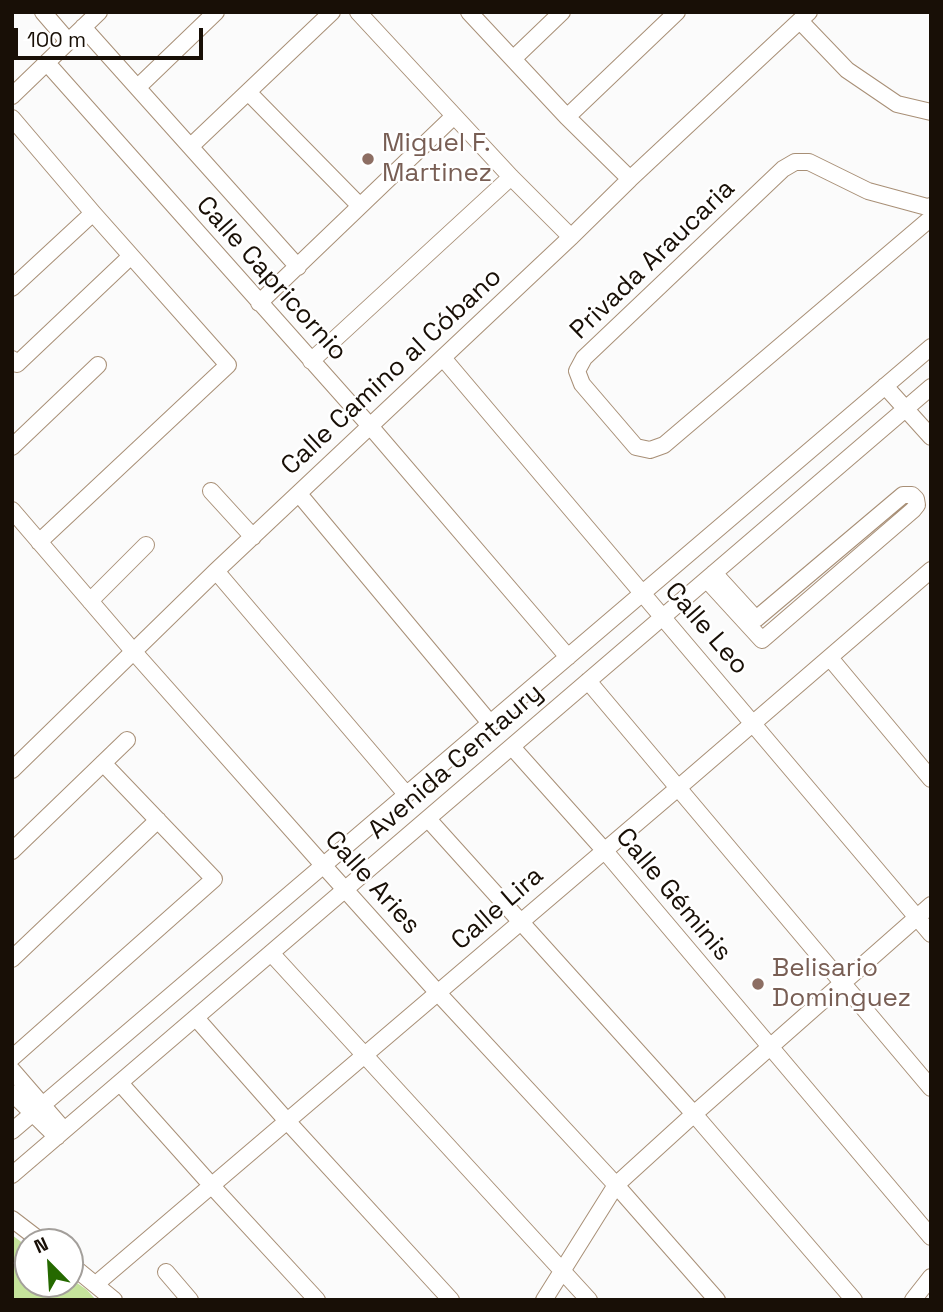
<!DOCTYPE html>
<html>
<head>
<meta charset="utf-8">
<style>
  body { margin:0 }
  #map { position:relative; width:943px; height:1312px; overflow:hidden; background:#fbfbfb; font-family:"Space Grotesk",sans-serif }
  canvas { display:block }
  .frame { position:absolute; inset:0; border:14px solid #180f06; pointer-events:none }
  .north { position:absolute; left:14px; top:1228px; width:70px; height:70px; box-sizing:border-box; background:#fff; border:2px solid #a39f9b; border-radius:50%; rotate:336deg; font-size:19px; font-weight:700; line-height:28px; text-align:center; color:#180f06 }
  .north::after { content:''; display:block; margin:auto; width:24px; height:32px; background:#256900; clip-path:polygon(50% 0,100% 100%,50% 72%,0 100%) }
  .scale { position:absolute; left:14px; top:28px; width:189px; height:32px; box-sizing:border-box; border:4px solid #180f06; border-top:0; padding-left:9px; font-size:21px; line-height:24px; white-space:nowrap; color:#180f06; -webkit-text-stroke:5px #fff; paint-order:stroke }
</style>
</head>
<body>
<div id="map">
<canvas width="943" height="1312"></canvas>
<div class="frame"></div>
<div class="north">N</div>
<div class="scale">100 m</div>
</div>
<script>
const context = document.querySelector('canvas').getContext('2d');
context.lineJoin = 'round';
function paint(path, color) {
  context.fillStyle = color;
  context.fill(path, 'evenodd');
}
function poly(rows) {
  const path = new Path2D();
  for (const r of rows) {
    path.moveTo(r[0], r[1]);
    for (let i = 2; i < r.length; i += 2) path.lineTo(r[i], r[i + 1]);
  }
  return path;
}
function strokePath(path, color, width, dash) {
  context.strokeStyle = color;
  context.lineWidth = width;
  context.lineCap = dash ? 'butt' : 'round';
  context.setLineDash(dash || []);
  context.stroke(path);
}
function drawText(font, color, halo, rows, align = 'center') {
  context.font = font + ' "Space Grotesk",sans-serif';
  context.lineWidth = 5;
  context.setLineDash([]);
  context.textBaseline = 'middle';
  context.strokeStyle = halo;
  context.fillStyle = color;
  for (const [text, x, y, turn = 0] of rows) {
    context.save();
    context.translate(x, y);
    context.rotate((+turn || 0) * Math.PI / 180);
    context.textAlign = isNaN(turn) ? turn : align;
    if (halo) context.strokeText(text, 0, 0);
    context.fillText(text, 0, 0);
    context.restore();
  }
}
paint(poly([
  [12,1235,28,1247,28,1284,70,1284,70,1278,87,1290,96,1300,12,1300]
]), '#c5e39b');
const minor = poly([
  [43,12,68,41],
  [358,12,511,177,571,237],
  [469,12,567,117,630,179],
  [800,21,847,70,897,104,931,112],
  [83,27,298,267],
  [513,59,562,12],
  [47,63,370,426,568,657],
  [138,87,216,12],
  [248,92,360,206],
  [12,96,99,12],
  [567,117,677,12],
  [12,118,93,213,228,365,39,542],
  [191,146,332,12],
  [931,206,927,207,868,191,809,162,795,162,783,169,584,358,577,371,582,384,636,447,650,450,664,445,931,218],
  [12,288,93,213],
  [259,303,454,116],
  [443,358,931,934],
  [12,359,17,364,131,256],
  [311,361,511,177],
  [885,386,931,437],
  [12,447,98,365],
  [211,491,253,537],
  [299,494,490,723],
  [12,510,134,652,323,865,438,993,616,1185,717,1300],
  [216,571,406,794],
  [707,580,762,640,913,510,917,505,916,499,912,495,903,495,756,619,714,573],
  [90,601,146,545],
  [830,658,931,779],
  [588,681,931,1088],
  [512,747,604,850,931,1237],
  [12,770,216,571,571,237,630,179,809,12],
  [428,819,694,1114,854,1300],
  [12,851,127,740],
  [271,953,589,1300],
  [12,959,158,820],
  [196,1018,287,1121,451,1300],
  [12,1058,214,879,103,763],
  [12,1070,64,1130],
  [120,1083,212,1186,317,1300],
  [12,1093,57,1137],
  [12,1131,931,347],
  [12,1175,931,387],
  [12,1219,42,1242],
  [70,1264,114,1300],
  [166,1272,190,1300],
  [96,1284,678,788,931,570],
  [544,1300,616,1185,694,1114,931,905],
  [913,1300,931,1277]
]);
strokePath(minor, '#a88f76', 18);
strokePath(minor, '#fff', 16);
for (const [x, y, r, color] of [
  [368,159,7,"#8d6e63"],
  [758,984,7,"#8d6e63"]
]) {
  const dot = new Path2D();
  dot.arc(x, y, r, 0, 2 * Math.PI);
  context.fillStyle = color;
  context.fill(dot);
  strokePath(dot, '#fff', 2.5);
}
drawText('26px', '#785e54', '#fff', [
  ["Miguel F.",382,144],
  ["Martinez",382,174],
  ["Belisario",772,969],
  ["Dominguez",772,999]
], 'left');
drawText('26px', '#180f06', '#fff', [
  ["Privada Araucaria",653,260,-44],
  ["Calle Capricornio",271,279,48],
  ["Calle Camino al Cóbano",392,372,-43],
  ["Calle Leo",706,629,49],
  ["Avenida Centaury",456,762,-41],
  ["Calle Aries",372,883,48],
  ["Calle Géminis",673,895,50],
  ["Calle Lira",498,909,-41]
]);
</script>
</body>
</html>
